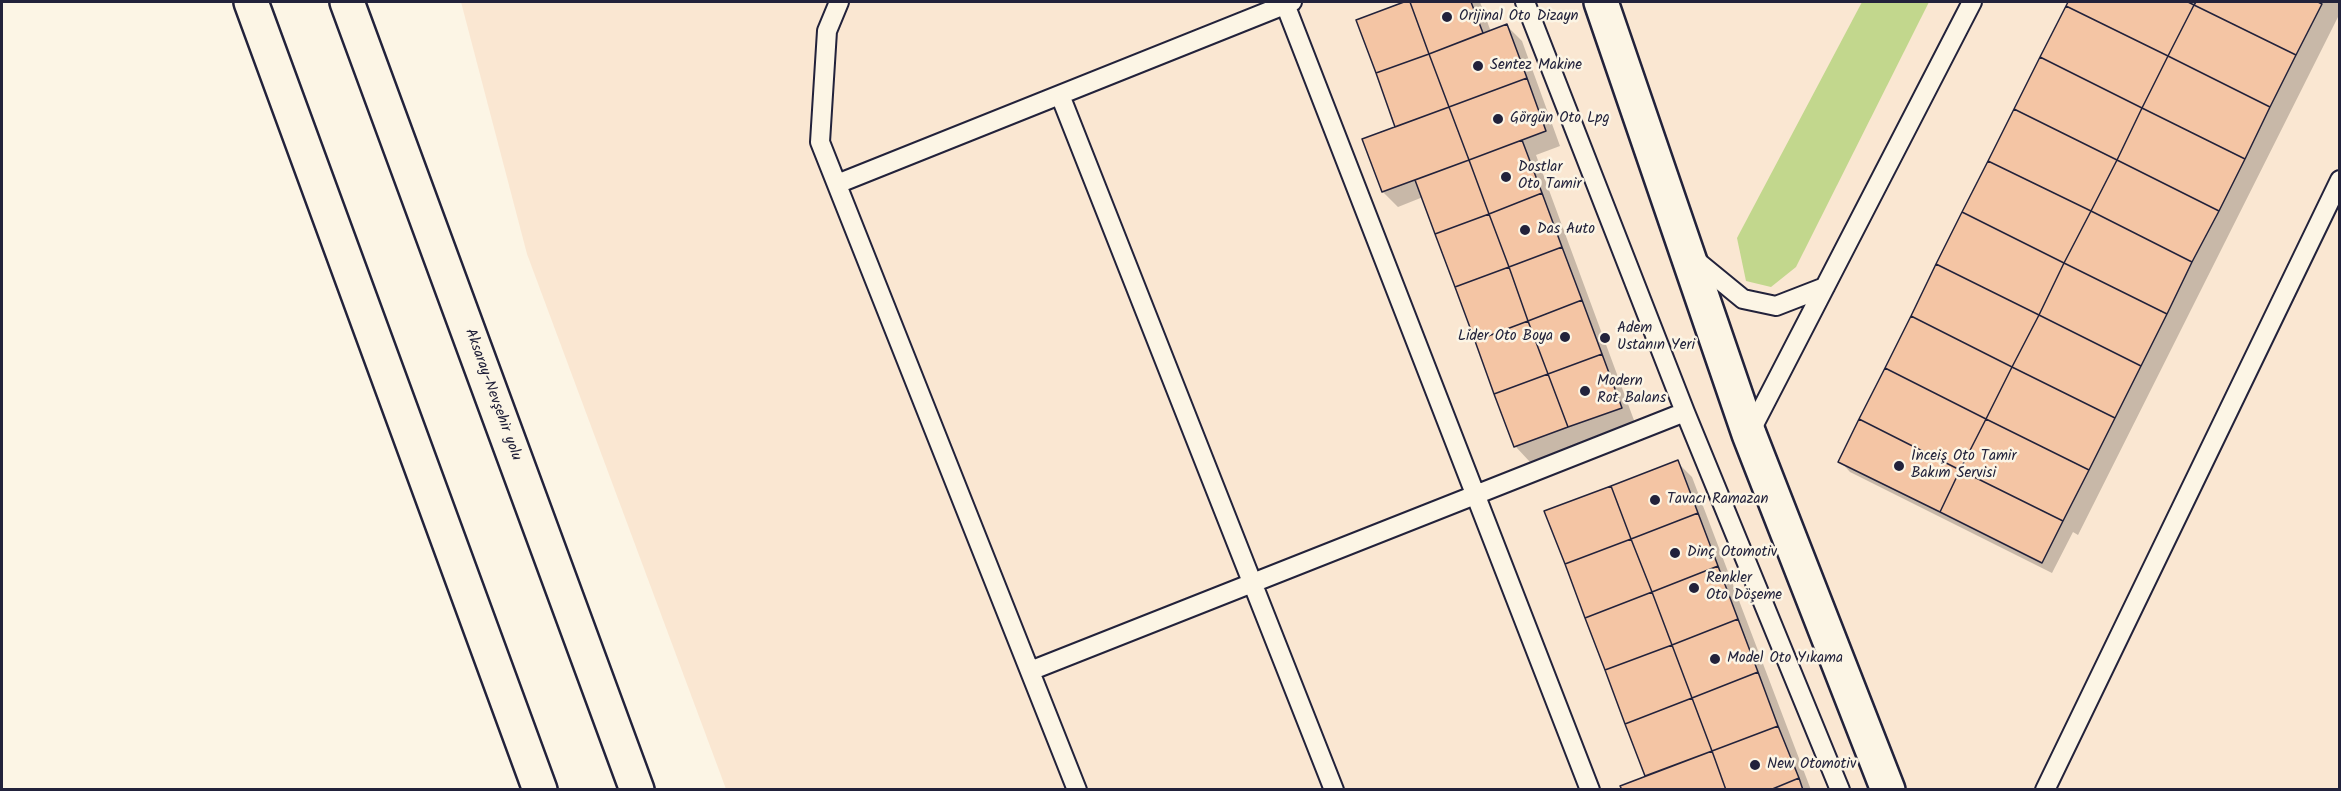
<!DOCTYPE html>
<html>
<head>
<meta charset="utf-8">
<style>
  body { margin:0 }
  #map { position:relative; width:2341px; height:791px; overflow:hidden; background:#fcf5e5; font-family:Kalam,sans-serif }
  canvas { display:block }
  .frame { position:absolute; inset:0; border:3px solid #22223b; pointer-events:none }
</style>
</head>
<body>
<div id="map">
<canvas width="2341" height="791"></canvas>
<div class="frame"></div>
</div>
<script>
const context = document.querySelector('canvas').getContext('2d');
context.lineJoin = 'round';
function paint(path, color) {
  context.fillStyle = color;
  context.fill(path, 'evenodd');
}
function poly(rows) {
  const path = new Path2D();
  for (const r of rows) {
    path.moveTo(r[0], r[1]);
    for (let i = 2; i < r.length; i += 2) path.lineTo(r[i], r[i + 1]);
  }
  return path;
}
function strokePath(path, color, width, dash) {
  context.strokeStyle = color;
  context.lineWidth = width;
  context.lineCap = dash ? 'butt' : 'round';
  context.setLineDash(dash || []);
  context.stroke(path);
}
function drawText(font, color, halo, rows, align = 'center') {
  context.font = font + ' Kalam,sans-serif';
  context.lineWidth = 5;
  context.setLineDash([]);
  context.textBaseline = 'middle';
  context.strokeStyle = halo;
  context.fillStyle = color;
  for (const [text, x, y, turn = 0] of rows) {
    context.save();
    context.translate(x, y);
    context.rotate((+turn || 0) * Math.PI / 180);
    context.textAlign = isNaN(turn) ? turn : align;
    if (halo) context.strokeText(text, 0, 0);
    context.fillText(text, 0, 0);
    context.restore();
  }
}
paint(poly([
  [461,2,2339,2,2339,789,726,789,527,254]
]), '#fae7d2');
paint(poly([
  [1862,2,1929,2,1796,267,1771,287,1746,281,1737,238]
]), '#c2d78d');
paint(poly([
  [1409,2,1480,2,1491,32,1507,26,1522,41,1560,146,1536,155,1635,423,1530,462,1516,447,1423,197,1398,207,1383,192,1364,140,1397,128,1358,20],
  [2070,2,2340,2,2340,13,2078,535,2073,532,2052,573,1850,472,1840,461],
  [1677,462,1692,477,1811,790,1623,790,1647,777,1546,512]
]), '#0003');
const building = poly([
  [1404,2,1410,2,1429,54,1376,73,1356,20,1404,2],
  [1410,2,1471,2,1483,33,1429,54,1410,2],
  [2068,2,2188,2,2194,5,2168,56,2066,6,2068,2],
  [2196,2,2318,2,2322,4,2296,55,2194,5,2196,2],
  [2194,5,2296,55,2270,107,2168,56,2194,5],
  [2066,6,2168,56,2142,108,2040,57,2066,6],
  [1507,24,1527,78,1449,107,1429,54,1507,24],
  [1429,54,1449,107,1395,127,1376,73,1429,54],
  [2168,56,2270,107,2245,159,2142,108,2168,56],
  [2040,57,2142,108,2117,160,2014,109,2040,57],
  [1527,78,1546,131,1469,160,1449,107,1527,78],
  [1449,107,1469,160,1382,192,1362,139,1449,107],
  [2142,108,2245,159,2219,211,2117,160,2142,108],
  [2014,109,2117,160,2091,211,1988,161,2014,109],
  [1522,140,1542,193,1489,214,1469,160,1522,140],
  [1469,160,1489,214,1435,234,1415,180,1469,160],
  [2117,160,2219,211,2192,262,2091,211,2117,160],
  [1988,161,2091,211,2064,263,1962,212,1988,161],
  [1542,193,1562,247,1509,267,1489,214,1542,193],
  [2091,211,2192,262,2167,314,2064,263,2091,211],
  [1962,212,2064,263,2039,315,1936,264,1962,212],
  [1489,214,1509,267,1455,287,1435,234,1489,214],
  [1562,247,1582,300,1528,321,1509,267,1562,247],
  [2064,263,2167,314,2141,366,2039,315,2064,263],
  [1936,264,2039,315,2012,367,1911,316,1936,264],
  [1509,267,1528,321,1475,341,1455,287,1509,267],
  [1582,300,1602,354,1548,374,1528,321,1582,300],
  [2039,315,2141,366,2115,418,2012,367,2039,315],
  [1911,316,2012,367,1986,419,1885,368,1911,316],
  [1528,321,1548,374,1494,394,1475,341,1528,321],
  [1602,354,1622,408,1568,427,1548,374,1602,354],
  [2012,367,2115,418,2089,470,1986,419,2012,367],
  [1885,368,1986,419,1960,470,1859,419,1885,368],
  [1548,374,1568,427,1514,447,1494,394,1548,374],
  [1859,419,1960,470,1940,512,1838,462,1859,419],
  [1986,419,2089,470,2063,521,1960,470,1986,419],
  [1678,460,1698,513,1631,539,1611,486,1678,460],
  [1960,470,2063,521,2042,563,1940,512,1960,470],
  [1611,486,1631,539,1565,564,1544,511,1611,486],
  [1698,513,1718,566,1652,592,1631,539,1698,513],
  [1631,539,1652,592,1585,618,1565,564,1631,539],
  [1718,566,1738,619,1672,645,1652,592,1718,566],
  [1652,592,1672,645,1605,670,1585,618,1652,592],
  [1738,619,1758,672,1692,698,1672,645,1738,619],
  [1672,645,1692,698,1625,724,1605,670,1672,645],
  [1758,672,1778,726,1712,751,1692,698,1758,672],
  [1692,698,1712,751,1645,776,1625,724,1692,698],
  [1778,726,1799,778,1770,790,1726,790,1712,751,1778,726],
  [1712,751,1726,790,1622,790,1620,786,1712,751],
  [1799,778,1803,790,1770,790,1799,778]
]);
paint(building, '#f4c5a4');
strokePath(building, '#22223b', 1.5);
const lane = poly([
  [839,2,827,31,820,142,1077,790],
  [1525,2,1685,412,1840,790],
  [1285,4,1590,790],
  [1060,95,1334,790],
  [837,184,1292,2],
  [1693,258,1743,299,1776,306,1825,287],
  [1749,434,1972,2],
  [1030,671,1685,412],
  [2045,790,2340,180]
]);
const street = poly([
  [1601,2,1749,434,1888,790]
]);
const highway = poly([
  [251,2,540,790],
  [347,2,637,790]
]);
strokePath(lane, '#22223b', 22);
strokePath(street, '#22223b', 38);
strokePath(highway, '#22223b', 38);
strokePath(lane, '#fcf5e5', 18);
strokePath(street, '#fcf5e5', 33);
strokePath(highway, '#fcf5e5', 33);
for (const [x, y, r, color] of [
  [1447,17,6,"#22223b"],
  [1478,66,6,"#22223b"],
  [1498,119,6,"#22223b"],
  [1506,177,6,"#22223b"],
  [1525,230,6,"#22223b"],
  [1565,337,6,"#22223b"],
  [1605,338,6,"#22223b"],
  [1585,391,6,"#22223b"],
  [1899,466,6,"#22223b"],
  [1655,500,6,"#22223b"],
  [1675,553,6,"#22223b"],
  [1694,588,6,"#22223b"],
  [1715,659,6,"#22223b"],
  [1755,765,6,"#22223b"]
]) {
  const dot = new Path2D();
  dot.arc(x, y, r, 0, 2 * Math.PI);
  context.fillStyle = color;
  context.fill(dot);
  strokePath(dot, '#fcf5e5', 2);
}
drawText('15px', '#22223b', '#fcf5e5', [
  ["Orijinal Oto Dizayn",1459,17],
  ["Sentez Makine",1490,66],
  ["Görgün Oto Lpg",1510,119],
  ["Dostlar",1518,168],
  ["Oto Tamir",1518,185],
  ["Das Auto",1537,230],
  ["Adem",1617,329],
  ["Ustanın Yeri",1617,346],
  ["Lider Oto Boya",1553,337,"right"],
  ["Modern",1597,382],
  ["Rot Balans",1597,399],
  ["İnceiş Oto Tamir",1911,457],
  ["Bakım Servisi",1911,474],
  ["Tavacı Ramazan",1667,500],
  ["Dinç Otomotiv",1687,553],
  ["Renkler",1706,579],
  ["Oto Döşeme",1706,596],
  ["Model Oto Yıkama",1727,659],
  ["New Otomotiv",1767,765]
], 'left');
drawText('15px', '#22223b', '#fcf5e5', [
  ["Aksaray-Nevşehir yolu",492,395,70]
]);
</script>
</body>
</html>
